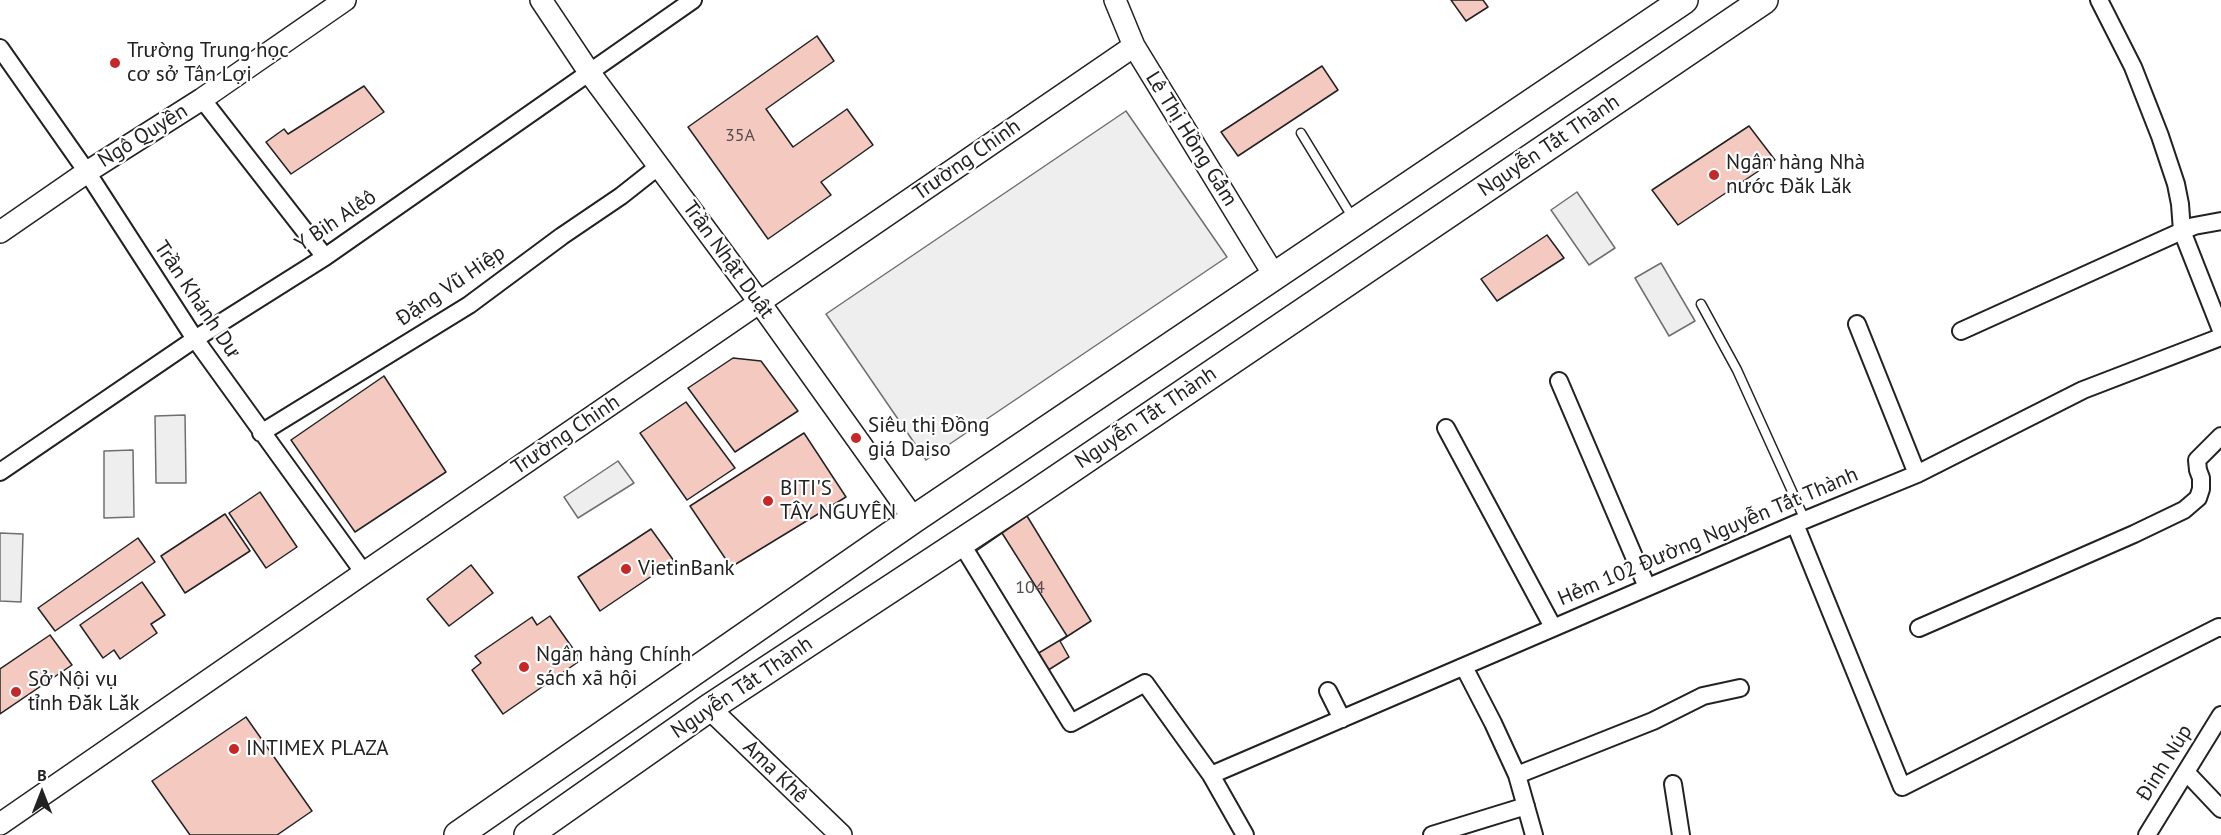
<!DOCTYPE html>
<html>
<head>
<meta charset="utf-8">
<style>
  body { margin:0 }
  #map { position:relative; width:2221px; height:835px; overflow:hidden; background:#fff; font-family:"PT Sans",sans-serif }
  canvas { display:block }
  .north { position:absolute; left:12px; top:763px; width:60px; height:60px; -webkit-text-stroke:4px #fff; paint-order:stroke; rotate:0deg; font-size:16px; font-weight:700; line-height:24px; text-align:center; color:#222 }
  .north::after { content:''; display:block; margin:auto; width:21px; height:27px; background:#222; clip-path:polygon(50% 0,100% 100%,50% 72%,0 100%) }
</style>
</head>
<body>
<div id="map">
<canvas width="2221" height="835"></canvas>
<div class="north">B</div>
</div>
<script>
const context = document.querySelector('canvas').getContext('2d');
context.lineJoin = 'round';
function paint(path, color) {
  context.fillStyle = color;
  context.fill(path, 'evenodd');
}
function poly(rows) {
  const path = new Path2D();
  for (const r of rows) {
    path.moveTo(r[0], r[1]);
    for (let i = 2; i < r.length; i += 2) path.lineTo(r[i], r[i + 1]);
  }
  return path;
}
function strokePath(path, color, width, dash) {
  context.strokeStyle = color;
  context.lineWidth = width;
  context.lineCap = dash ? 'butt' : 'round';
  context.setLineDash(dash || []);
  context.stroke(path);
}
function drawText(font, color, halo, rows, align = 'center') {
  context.font = font + ' "PT Sans",sans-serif';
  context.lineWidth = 4.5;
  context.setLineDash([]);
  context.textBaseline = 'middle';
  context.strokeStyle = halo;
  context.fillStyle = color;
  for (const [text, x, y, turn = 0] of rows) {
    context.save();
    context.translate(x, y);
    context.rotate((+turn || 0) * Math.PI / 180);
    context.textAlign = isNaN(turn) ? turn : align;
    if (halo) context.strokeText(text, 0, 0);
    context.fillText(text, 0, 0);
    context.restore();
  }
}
const green = poly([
  [1126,111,1227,257,926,460,826,314,1126,111],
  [1577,192,1615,248,1589,265,1551,210,1577,192],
  [1661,263,1695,321,1669,336,1635,278,1661,263],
  [185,415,186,483,156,483,155,416,185,415],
  [133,450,134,517,104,518,104,451,133,450],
  [618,461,634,483,578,518,564,497,618,461],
  [0,533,23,534,21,602,0,601,0,533]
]);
paint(green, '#eee');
strokePath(green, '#6f6f6f', 1.5);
const building = poly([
  [1451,0,1483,0,1488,7,1466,21,1451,0],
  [817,36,834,61,766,109,793,147,847,109,873,145,821,182,831,195,768,239,688,127,817,36],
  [1322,66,1338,90,1238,156,1221,132,1322,66],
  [364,86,384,112,291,174,266,142,284,129,288,134,364,86],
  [1749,126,1775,160,1678,225,1652,190,1749,126],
  [1547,235,1564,258,1497,301,1481,279,1547,235],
  [733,358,761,361,798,411,735,452,688,388,733,358],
  [384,376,446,472,355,532,291,440,384,376],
  [686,402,735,468,687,500,640,433,686,402],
  [804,433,846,497,731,567,690,506,804,433],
  [260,492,297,547,266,568,229,513,260,492],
  [225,514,250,551,185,593,161,556,225,514],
  [1027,516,1091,621,1060,641,1069,657,1042,674,969,556,1027,516],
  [651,529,674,561,600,611,578,577,651,529],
  [1002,533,1067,636,1032,657,969,556,1002,533],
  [138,538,155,562,55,631,38,608,138,538],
  [471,565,493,593,449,626,427,599,471,565],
  [142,582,165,615,151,624,157,633,120,659,114,650,103,658,80,625,142,582],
  [550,616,581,660,503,714,472,670,481,663,475,656,532,617,537,625,550,616],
  [50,635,72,665,0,714,0,669,50,635],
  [246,717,312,811,277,835,190,835,152,781,246,717]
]);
paint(building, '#f3c9c0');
strokePath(building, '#222', 1.5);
const service = poly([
  [1301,133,1354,220],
  [1701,304,1737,370,1805,520]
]);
const minor = poly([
  [2099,0,2133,67,2160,136,2176,184,2180,204,2182,231,2194,226,2221,221],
  [0,48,87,172,195,339,364,573],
  [202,99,325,257],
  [1857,324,1917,474],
  [1961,331,2182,231,2221,330],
  [1559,381,1647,587],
  [1446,428,1553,627],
  [261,433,469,305,562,236,621,196,659,166],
  [0,472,195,339,325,257,693,0],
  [1795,524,1902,787,2219,627,2221,628],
  [961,543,1071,723,1145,683,1211,775,1245,835],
  [1919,628,2134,534,2184,510,2198,498,2201,489,2201,478,2198,470,2197,460,2221,436],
  [1464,667,1493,723,1517,775,1534,835],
  [1328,691,1342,719],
  [2186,772,2221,809],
  [1211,775,1795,524,1917,474,2083,390,2221,337],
  [1517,775,1653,721,1703,696,1740,688],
  [1673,784,1681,835],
  [1432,835,1526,806],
  [2147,835,2221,715]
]);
const tertiary = poly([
  [541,0,589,72,760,303,914,519],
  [1115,0,1134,46,1274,275],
  [0,232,87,172,202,99,345,0],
  [709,708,841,835],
  [0,824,364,573,1134,46]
]);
const primary = poly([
  [458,835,914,519,1684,0],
  [528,835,709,708,1027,499,1764,0]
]);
strokePath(service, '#222', 11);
strokePath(minor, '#222', 20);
strokePath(tertiary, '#222', 24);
strokePath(primary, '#222', 30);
strokePath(service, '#fff', 8);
strokePath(minor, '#fff', 16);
strokePath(tertiary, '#fff', 21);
strokePath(primary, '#fff', 27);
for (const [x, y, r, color] of [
  [115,63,6,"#c62828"],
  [1714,175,6,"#c62828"],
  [856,438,6,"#c62828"],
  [768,501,6,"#c62828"],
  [626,569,6,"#c62828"],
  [524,667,6,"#c62828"],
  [16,692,6,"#c62828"],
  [234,749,6,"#c62828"]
]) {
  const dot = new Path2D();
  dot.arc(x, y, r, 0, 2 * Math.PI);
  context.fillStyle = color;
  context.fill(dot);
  strokePath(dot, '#fff', 2);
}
drawText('18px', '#564c4a', null, [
  ["35A",740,136],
  ["104",1030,588]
]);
drawText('21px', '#222', '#fff', [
  ["Trường Trung học",127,51],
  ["cơ sở Tân Lợi",127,75],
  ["Ngân hàng Nhà",1726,163],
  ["nước Đăk Lăk",1726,187],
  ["Siêu thị Đồng",868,426],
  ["giá Daiso",868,450],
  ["BITI'S",780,489],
  ["TÂY NGUYÊN",780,513],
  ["VietinBank",638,569],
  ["Ngân hàng Chính",536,655],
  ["sách xã hội",536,679],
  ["Sở Nội vụ",28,680],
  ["tỉnh Đắk Lắk",28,704],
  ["INTIMEX PLAZA",246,749]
], 'left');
drawText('21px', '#222', '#fff', [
  ["Ngô Quyền",143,136,-32],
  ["Lê Thị Hồng Gấm",1191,139,58],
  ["Nguyễn Tất Thành",1549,146,-34],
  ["Trường Chinh",967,160,-35],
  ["Y Bih Alêô",336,221,-34],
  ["Trần Nhật Duật",728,260,54],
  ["Đặng Vũ Hiệp",451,286,-34],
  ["Trần Khánh Dư",197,300,56],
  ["Nguyễn Tất Thành",1146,418,-34],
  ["Trường Chinh",566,435,-34],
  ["Hẻm 102 Đường Nguyễn Tất Thành",1708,537,-23],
  ["Nguyễn Tất Thành",742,688,-34],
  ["Đinh Núp",2165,763,-58],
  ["Ama Khê",775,772,44]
]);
</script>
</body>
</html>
